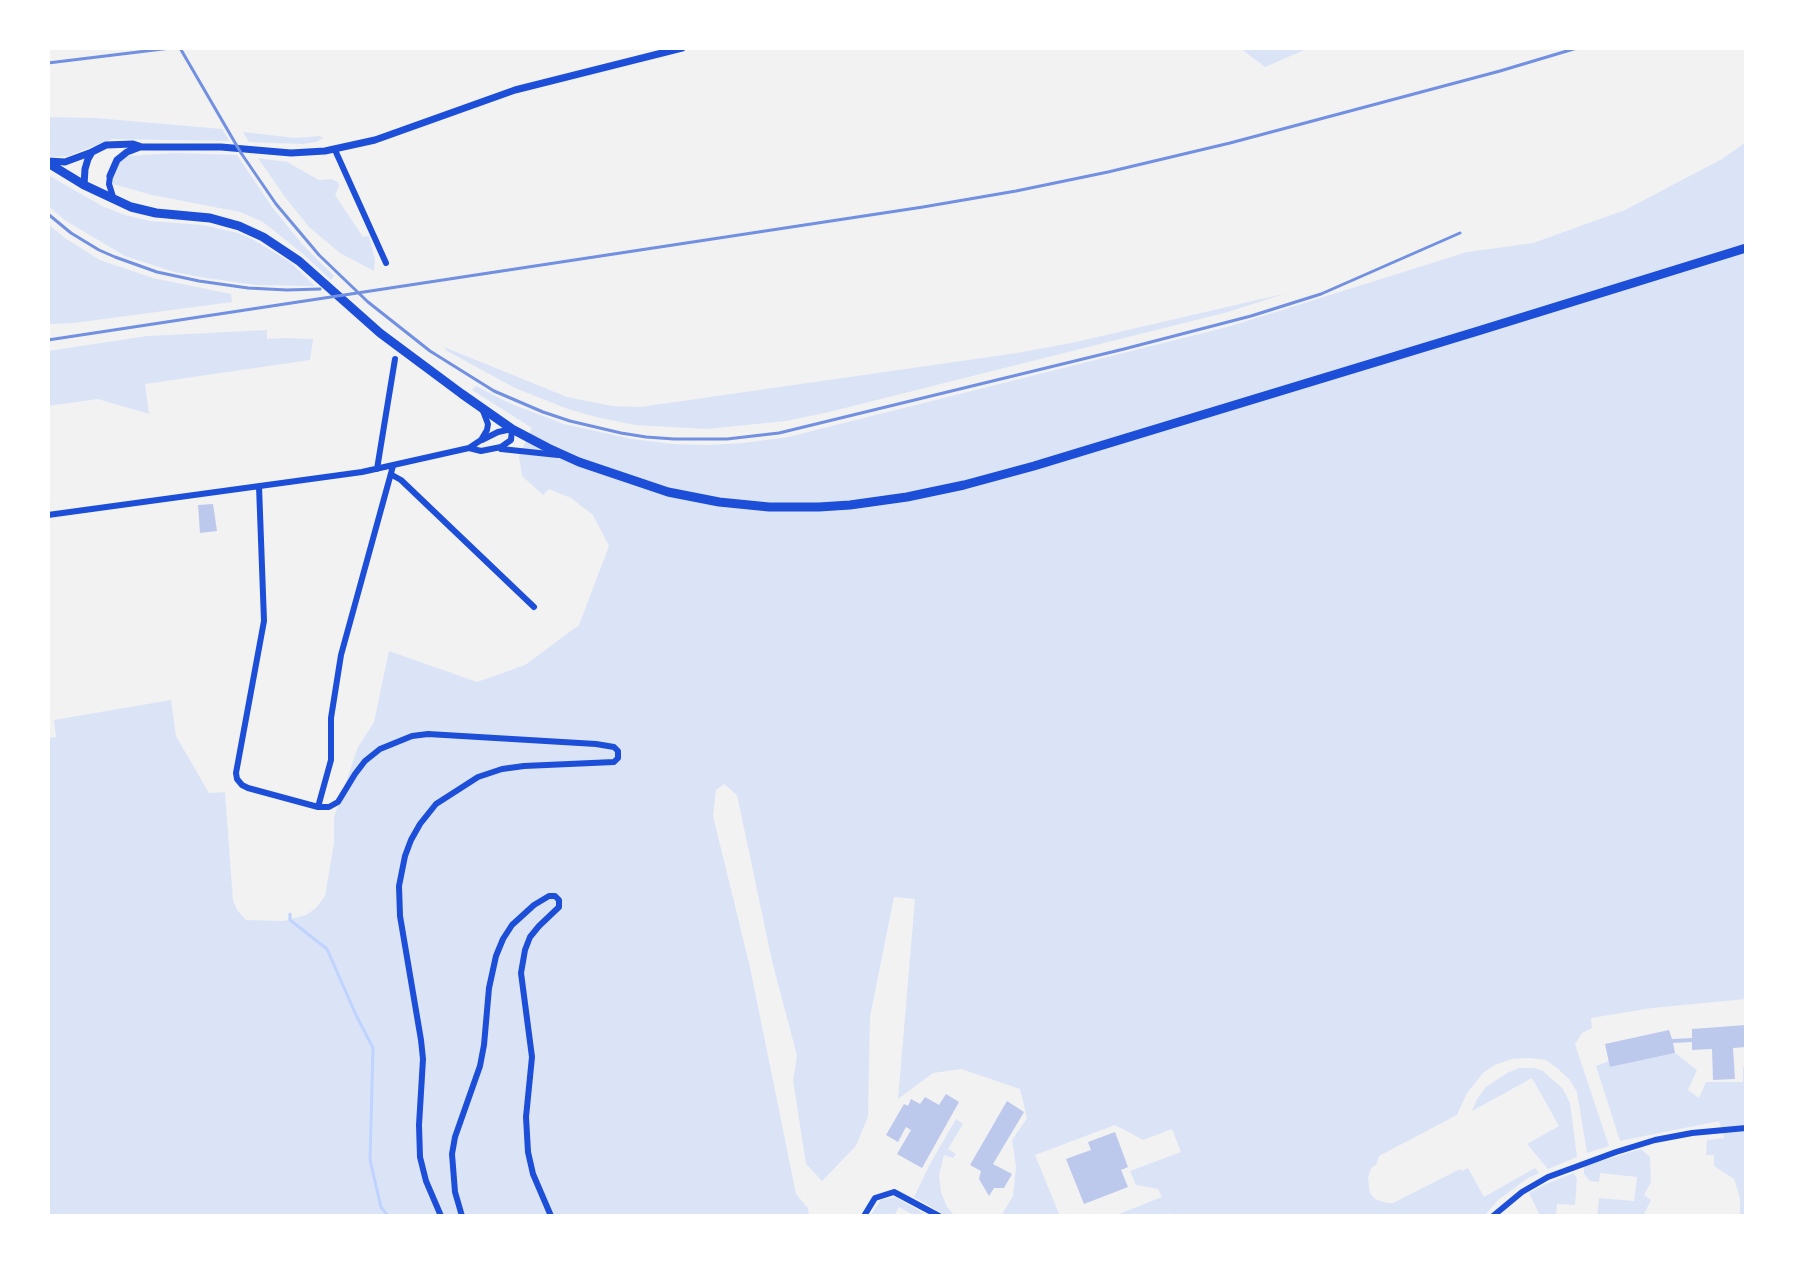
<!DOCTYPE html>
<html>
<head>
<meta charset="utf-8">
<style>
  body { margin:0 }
  #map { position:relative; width:1794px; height:1264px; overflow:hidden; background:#f2f2f2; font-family:Rubik,sans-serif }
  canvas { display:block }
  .frame { position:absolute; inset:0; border:50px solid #fff; pointer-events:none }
</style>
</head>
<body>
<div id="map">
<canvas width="1794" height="1264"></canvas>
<div class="frame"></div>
</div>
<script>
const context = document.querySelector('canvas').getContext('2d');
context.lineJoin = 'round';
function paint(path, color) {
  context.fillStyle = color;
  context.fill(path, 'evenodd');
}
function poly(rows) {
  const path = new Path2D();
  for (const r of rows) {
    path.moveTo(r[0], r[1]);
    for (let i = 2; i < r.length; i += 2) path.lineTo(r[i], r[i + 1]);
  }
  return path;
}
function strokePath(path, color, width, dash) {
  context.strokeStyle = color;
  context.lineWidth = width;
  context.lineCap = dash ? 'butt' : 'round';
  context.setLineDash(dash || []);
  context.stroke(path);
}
paint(poly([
  [1240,48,1309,48,1265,67],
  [48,117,96,118,222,129,230,141,112,139,68,156,53,157,48,156],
  [243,132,296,138,320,136,323,138,316,142,302,144,249,142],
  [1746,142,1746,999,1652,1008,1591,1018,1592,1028,1582,1033,1575,1044,1609,1146,1587,1153,1577,1092,1570,1080,1557,1068,1546,1060,1529,1058,1512,1059,1495,1065,1484,1072,1467,1093,1457,1115,1379,1156,1376,1165,1371,1168,1368,1178,1370,1193,1375,1199,1387,1203,1393,1203,1460,1169,1462,1171,1468,1168,1484,1197,1535,1168,1539,1173,1528,1178,1498,1200,1484,1216,1172,1216,1170,1213,1164,1216,1114,1216,1162,1197,1158,1189,1136,1185,1130,1171,1181,1152,1172,1129,1143,1140,1115,1125,1035,1155,1060,1216,1001,1216,1013,1196,1016,1166,1012,1140,1027,1118,1020,1089,961,1069,933,1073,898,1099,915,899,894,897,870,1017,868,1116,856,1146,822,1181,806,1164,793,1080,797,1056,772,961,737,795,724,784,716,790,713,816,750,967,796,1194,808,1208,809,1216,48,1216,48,738,56,737,54,720,171,700,176,736,209,793,225,792,233,900,237,910,246,920,283,921,306,915,316,908,325,896,334,843,334,817,358,747,374,722,389,651,477,682,525,665,579,625,609,546,593,515,571,498,549,489,543,495,522,476,519,456,532,428,472,390,476,386,509,403,564,424,632,439,673,444,707,445,743,443,788,437,1231,326,1467,252,1533,243,1625,210,1722,159],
  [177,153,237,155,272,207,302,244,334,276,331,280,302,253,263,222,240,212,152,195,113,184,112,180,113,167,127,156],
  [258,158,287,162,319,180,331,179,338,182,339,186,335,195,363,237,369,236,375,260,374,271,340,253,309,227,285,197],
  [48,175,102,206,125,215,151,221,203,225,238,233,252,239,290,262,315,286,256,285,200,277,174,272,125,256,66,221,48,206],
  [48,224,65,238,100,260,153,278,231,294,232,302,74,323,48,324],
  [1287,293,1228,312,825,413,786,421,707,429,635,425,596,417,568,409,515,388,447,351,444,347,567,397,612,406,640,407,1017,353,1076,342],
  [267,330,267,339,284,338,313,339,310,360,145,384,149,414,98,399,48,406,48,351,147,336],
  [1675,1053,1697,1070,1688,1090,1699,1098,1706,1082,1743,1082,1743,1067,1746,1066,1746,1216,1740,1216,1740,1198,1734,1179,1714,1166,1714,1155,1706,1155,1707,1140,1724,1138,1719,1121,1620,1141,1596,1066,1609,1061,1610,1067],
  [1519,1068,1534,1068,1543,1071,1563,1089,1570,1103,1577,1157,1548,1169,1527,1144,1559,1126,1532,1078,1472,1111,1477,1099,1486,1087,1507,1073],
  [956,1119,963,1124,948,1149,956,1154,953,1158,944,1155,939,1175,941,1192,947,1207,955,1216,947,1216,914,1197,930,1164],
  [1641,1149,1650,1157,1651,1182,1644,1195,1651,1200,1643,1216,1597,1216,1599,1198,1634,1201,1637,1177,1600,1173,1599,1182,1590,1181,1584,1174,1584,1166],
  [1574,1173,1577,1179,1575,1205,1557,1204,1556,1216,1540,1216,1529,1193,1546,1184],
  [895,1197,923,1213,925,1216,915,1216,899,1207,894,1216,870,1216,881,1200]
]), '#dbe4f7');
strokePath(poly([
  [290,914,290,920,327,949,356,1015,373,1048,370,1160,381,1207,388,1216]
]), '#bfd3fe', 3);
paint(poly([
  [213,504,217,531,200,533,198,505],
  [1746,1025,1746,1047,1733,1048,1735,1079,1713,1080,1712,1049,1692,1050,1692,1042,1673,1043,1675,1053,1610,1067,1605,1044,1669,1030,1672,1039,1692,1038,1692,1029],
  [946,1094,959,1102,922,1168,897,1154,911,1130,906,1127,898,1142,886,1135,904,1104,908,1106,911,1099,920,1104,925,1097,939,1105],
  [1007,1101,1024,1112,993,1164,1012,1174,1004,1188,994,1188,989,1196,979,1179,981,1171,970,1165],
  [1115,1132,1128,1167,1121,1170,1128,1187,1084,1204,1066,1159,1091,1150,1088,1142]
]), '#bdc9ec');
strokePath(poly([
  [335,150,386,263],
  [110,176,109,184,113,197],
  [469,448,481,451,501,447,511,440,512,429,498,432,482,440],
  [501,449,558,455],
  [393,466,341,655,331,718,331,760,318,807,329,807,338,802,355,774,365,761,380,749,412,736,428,734,596,744,614,747,618,751,618,758,614,762,524,766,502,769,478,777,436,804,420,824,411,840,405,856,399,886,400,916,421,1040,423,1059,419,1125,420,1157,426,1181,441,1216],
  [377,469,395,359],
  [392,475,401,480,534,607],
  [259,486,264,621,236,773,237,779,242,785,248,788,318,807],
  [48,515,362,472,469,448,481,440,487,430,488,424,483,411],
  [462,1216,455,1192,452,1154,455,1137,480,1066,484,1045,489,988,496,956,503,939,512,925,534,905,549,896,555,896,559,900,559,907,539,926,530,937,525,950,521,973,532,1057,526,1117,528,1152,533,1174,551,1216],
  [864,1216,875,1198,894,1192,939,1216],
  [1493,1216,1522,1192,1548,1177,1616,1152,1655,1140,1692,1133,1746,1128]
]), '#1d4ed8', 6);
strokePath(poly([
  [48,161,65,162,92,152],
  [110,176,117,160,127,152,140,147],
  [84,185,85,169,88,159,92,152,106,145,133,144,142,147,221,147,291,153,325,151,375,140,515,90,682,48]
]), '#1d4ed8', 7);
strokePath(poly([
  [48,163,84,185,131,207,156,213,210,218,239,226,263,237,299,261,380,333,462,394,512,429,548,448,579,462,668,492,719,502,769,507,819,507,850,505,907,497,964,485,1034,466,1478,331,1746,248]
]), '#1d4ed8', 9);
strokePath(poly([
  [180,48,241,153,276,204,319,255,368,302,430,351,494,391,543,412,570,421,621,433,646,437,674,439,727,439,779,433,1124,349,1251,316,1321,294,1460,233],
  [48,63,171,48],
  [48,214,71,233,99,250,115,257,157,272,199,281,248,288,287,290,320,289],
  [48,340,923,207,1016,191,1108,172,1230,143,1500,71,1577,48]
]), '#7290e2', 3);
</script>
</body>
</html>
